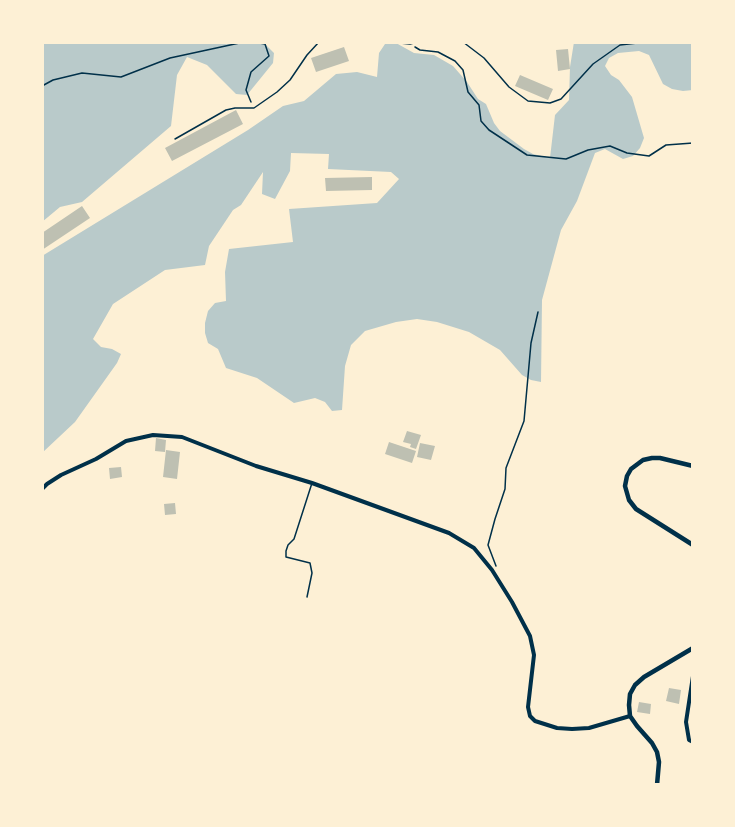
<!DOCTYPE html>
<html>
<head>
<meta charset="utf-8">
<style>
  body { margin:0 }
  #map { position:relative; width:735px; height:827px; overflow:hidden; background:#fdf0d5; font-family:Literata,serif }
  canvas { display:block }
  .frame { position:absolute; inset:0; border:44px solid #fdf0d5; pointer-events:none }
</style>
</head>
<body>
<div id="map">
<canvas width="735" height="827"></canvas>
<div class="frame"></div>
</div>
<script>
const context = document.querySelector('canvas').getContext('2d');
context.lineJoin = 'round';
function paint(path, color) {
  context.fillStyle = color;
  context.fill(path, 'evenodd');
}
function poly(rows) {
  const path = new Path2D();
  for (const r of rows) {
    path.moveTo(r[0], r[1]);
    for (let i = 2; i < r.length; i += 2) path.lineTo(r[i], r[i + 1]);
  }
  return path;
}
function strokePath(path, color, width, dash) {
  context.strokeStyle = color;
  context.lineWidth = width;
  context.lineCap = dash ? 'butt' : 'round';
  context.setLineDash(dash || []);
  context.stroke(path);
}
paint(poly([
  [42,42,263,42,274,53,273,63,247,95,236,94,207,65,187,57,177,75,171,126,82,202,60,207,42,222],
  [574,42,693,42,693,90,683,91,672,89,663,84,649,55,639,51,618,53,609,58,605,66,611,75,619,80,632,97,644,138,640,148,633,156,623,159,605,149,595,153,577,201,561,230,542,300,541,382,531,380,522,375,500,350,469,332,437,322,417,319,396,322,365,331,351,345,345,366,342,410,332,411,325,402,315,398,294,403,257,378,226,368,218,349,208,343,205,333,205,323,208,311,215,303,226,301,225,272,229,249,293,242,289,209,377,203,399,179,391,172,328,169,329,154,291,153,290,171,275,199,262,194,263,172,241,205,233,210,209,246,205,265,165,270,113,304,93,339,101,347,112,349,121,354,117,363,75,422,42,453,42,256,248,130,283,106,304,101,336,74,357,72,377,77,379,53,385,44,396,43,414,53,434,55,453,66,467,82,478,99,486,104,494,123,500,131,524,149,533,154,550,158,555,115,569,100,570,67]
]), '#b9caca');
paint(poly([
  [344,47,349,61,316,72,311,58],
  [568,49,570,69,558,71,556,50],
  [520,75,553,89,548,100,515,86],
  [236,110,243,124,172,161,165,148],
  [372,177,372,190,326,191,325,178],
  [82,206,90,218,42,250,42,233],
  [407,431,421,435,416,449,410,447,411,444,403,442],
  [156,438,166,440,165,452,155,451],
  [389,442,416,451,412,463,385,454],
  [420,443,435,446,431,460,417,457],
  [166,450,180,452,177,479,163,477],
  [121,467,122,477,110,479,109,468],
  [175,503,176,514,165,515,164,504],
  [669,688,681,690,679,704,666,701],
  [639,702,651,704,650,714,637,712]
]), '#bec0b2');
strokePath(poly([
  [415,47,420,50,438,52,455,61,463,70,468,92,479,105,481,121,489,130,527,155,566,159,588,150,610,146,627,153,649,156,666,145,693,143],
  [42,86,53,80,82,73,121,77,170,58,244,42],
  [251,102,246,90,251,72,269,56,265,44,254,42],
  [496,566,488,545,495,519,505,489,506,468,524,421,531,343,538,312]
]), '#003049', 1.5);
strokePath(poly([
  [389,42,410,44,418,42],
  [463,42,484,58,509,87,528,101,550,103,561,99,593,64,620,45,646,42],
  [175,139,226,110,235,108,254,108,277,92,290,80,307,55,319,42],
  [307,597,312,573,310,563,286,557,286,551,288,545,294,539,312,483]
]), '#003049', 1.5);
strokePath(poly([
  [42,489,47,484,61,475,96,459,126,441,153,435,182,437,256,466,312,483,449,533,474,548,492,570,512,602,530,636,534,655,528,707,530,716,535,721,557,728,572,729,589,728,630,716],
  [693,676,686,722,689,740,693,742]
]), '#003049', 4);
strokePath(poly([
  [693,466,660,458,652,458,643,460,631,469,627,476,625,486,629,500,636,509,693,545],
  [657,785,659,762,657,752,652,743,637,726,630,716,629,705,630,694,635,685,644,677,693,648]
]), '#003049', 4.5);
</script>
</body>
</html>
